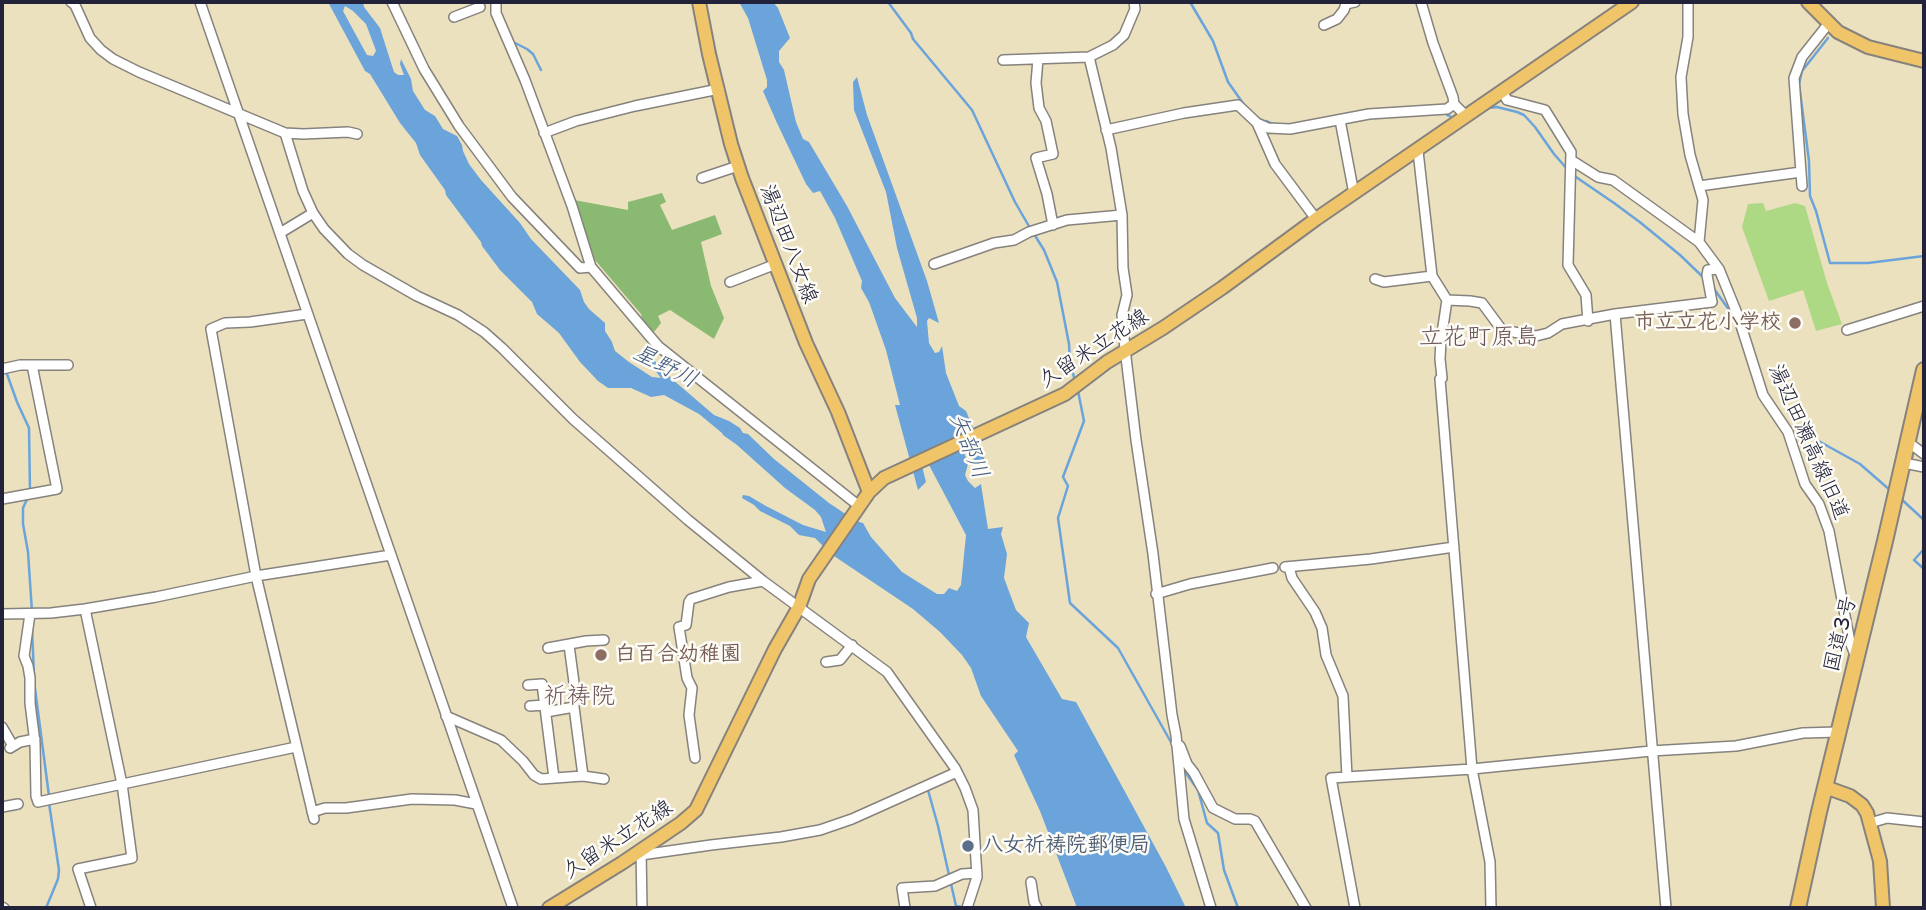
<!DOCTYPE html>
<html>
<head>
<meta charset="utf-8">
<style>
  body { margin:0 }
  #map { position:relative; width:1926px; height:910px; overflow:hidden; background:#ebe1bf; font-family:"Shantell Sans",sans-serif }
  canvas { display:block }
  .frame { position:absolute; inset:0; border:4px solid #22223b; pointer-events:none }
</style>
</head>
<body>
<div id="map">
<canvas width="1926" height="910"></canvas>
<div class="frame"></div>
</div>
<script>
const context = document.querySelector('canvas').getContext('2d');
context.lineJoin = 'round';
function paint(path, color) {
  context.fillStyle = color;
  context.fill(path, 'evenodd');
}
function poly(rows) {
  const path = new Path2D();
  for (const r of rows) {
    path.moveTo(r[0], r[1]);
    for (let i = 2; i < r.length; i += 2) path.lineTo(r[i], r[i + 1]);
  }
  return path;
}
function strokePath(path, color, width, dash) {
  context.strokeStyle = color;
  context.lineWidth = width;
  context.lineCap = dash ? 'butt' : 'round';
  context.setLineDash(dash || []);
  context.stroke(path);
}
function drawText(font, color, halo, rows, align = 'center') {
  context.font = font + ' "Shantell Sans","Klee One",sans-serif';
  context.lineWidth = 5;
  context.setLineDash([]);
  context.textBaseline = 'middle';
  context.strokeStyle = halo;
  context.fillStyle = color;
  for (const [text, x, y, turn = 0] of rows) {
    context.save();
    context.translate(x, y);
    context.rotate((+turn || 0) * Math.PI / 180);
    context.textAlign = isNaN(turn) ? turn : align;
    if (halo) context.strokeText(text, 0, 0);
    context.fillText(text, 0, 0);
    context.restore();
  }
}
paint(poly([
  [1763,203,1766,211,1795,203,1805,206,1827,283,1842,324,1816,331,1803,290,1769,301,1742,227,1748,204]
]), '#add985');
paint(poly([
  [662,193,666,202,660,205,672,230,715,215,722,234,701,242,711,286,724,318,714,339,670,310,658,316,661,323,654,332,643,322,641,314,595,260,574,200,628,210,628,202]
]), '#8ab972');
paint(poly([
  [328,2,363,2,364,7,380,28,394,72,398,75,404,75,400,64,401,59,411,79,413,91,425,110,435,116,443,129,457,136,462,145,463,151,469,164,481,180,520,223,531,239,580,290,584,302,589,309,605,323,605,331,612,342,615,351,629,362,652,377,661,378,650,364,650,356,672,379,714,415,729,421,740,428,743,433,748,434,774,459,829,503,856,521,863,523,871,537,902,572,937,594,944,594,949,588,957,591,961,585,966,535,929,465,922,466,926,482,918,490,895,405,900,405,886,350,869,302,861,288,862,281,835,218,820,191,813,193,806,184,777,123,763,91,767,87,767,80,748,18,739,2,773,2,778,8,790,38,779,51,779,62,784,70,796,122,803,139,809,142,847,206,895,298,917,327,917,318,897,248,886,192,854,110,853,82,857,77,867,115,927,281,939,323,929,318,927,321,929,343,935,353,939,352,942,346,946,373,959,406,966,411,979,442,987,467,981,473,967,447,963,449,968,464,965,475,968,481,975,488,981,484,988,529,1003,527,1001,534,1007,554,1004,578,1016,610,1029,623,1026,637,1062,699,1076,702,1166,867,1186,908,1077,908,1040,811,1014,755,1018,751,981,696,971,668,962,655,940,632,913,609,831,554,815,538,799,535,790,526,760,511,754,505,742,498,743,495,749,496,766,506,803,525,826,532,821,517,815,510,785,488,737,445,723,435,722,433,699,414,664,395,651,397,631,388,608,388,598,381,580,362,559,333,537,314,532,302,500,270,482,246,481,242,446,195,445,190,420,155,416,143,400,123,370,74,365,71],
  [345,6,353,11,366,24,375,48,376,51,373,56,367,55,356,35,343,11]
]), '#6ba4da');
strokePath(poly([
  [888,2,911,33,913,39,972,110,1015,202,1030,228],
  [1190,2,1213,41,1228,82,1245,106],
  [1828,38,1802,71,1799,84,1809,161,1810,196,1816,211,1830,263,1868,263,1924,256],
  [513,42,527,49,533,54,541,70],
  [1488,108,1497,107,1517,112,1524,115,1535,127,1554,154,1568,170],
  [1447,115,1450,116],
  [1266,121,1275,125],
  [1573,175,1614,203,1641,223,1680,255,1705,279],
  [1034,234,1044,250,1057,282,1069,344,1070,362,1075,381],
  [1712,286,1732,314,1743,345],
  [2,360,17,402,29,428,30,491],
  [1078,391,1084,421,1063,477,1068,486,1058,518,1070,603,1118,648,1172,744],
  [1805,427,1815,439,1860,464,1891,491],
  [28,497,23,508,23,524,28,552,32,612],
  [1899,497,1924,520],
  [1924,549,1914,560,1924,569],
  [32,629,34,675],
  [34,681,49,796],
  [1183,769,1198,790,1207,823,1218,833,1224,870,1238,908],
  [928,790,938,826,956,906,966,908],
  [46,908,58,879,59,870,49,803]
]), '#6ba4da', 2.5);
const minor = poly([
  [71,2,75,5,90,38,101,50,113,59,139,72,285,133,303,191,313,213,324,229,348,254,363,265,417,296,458,315,484,332,502,348,573,419,688,520,763,581,887,672,955,768,965,788,973,810,977,877,967,908],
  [200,2,513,908],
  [392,2,424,69,459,126,512,197,580,268,591,267],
  [496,2,496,13,525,80,572,206,591,267,658,346,859,506],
  [1421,2,1433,43,1453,97,1454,104],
  [1688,2,1688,37,1681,77,1683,114,1690,155,1703,200,1699,242],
  [454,17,480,7],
  [1324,25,1337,19,1344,10,1346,4,1355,2],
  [1089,57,1111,148,1122,215,1123,268,1127,295,1122,315,1125,349,1136,440,1153,554,1172,715,1176,735,1184,819,1211,908],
  [1038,59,1036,83,1039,108,1046,121,1053,154,1036,158,1047,194,1053,225],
  [1003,60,1089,57,1113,45,1124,35,1135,9,1134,2],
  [1502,91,1507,100,1545,110,1571,152,1568,265,1586,295,1588,321],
  [1340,120,1354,194],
  [1257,123,1268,128,1290,129,1369,114,1447,109,1454,104,1466,116],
  [1106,130,1184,113,1238,105,1257,123,1275,164,1316,219],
  [285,133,303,134,348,132,357,134],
  [544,133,576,121,635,106,719,89],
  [1418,151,1432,276,1447,300,1441,340,1440,359,1442,378,1440,379,1472,769,1490,862,1491,908],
  [1571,160,1598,177,1613,180,1699,242,1719,269,1738,316,1763,395,1788,432,1805,484,1819,504,1829,531,1850,642,1856,657],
  [702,178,738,166],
  [1699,186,1801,172],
  [1802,186,1794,78,1802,57,1829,23],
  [280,233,313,213],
  [934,264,994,243,1014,240,1029,232,1067,220,1122,215],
  [1375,279,1384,282,1432,276],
  [730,282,776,264],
  [1447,300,1470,301,1482,303,1502,330,1536,336,1548,333,1562,324,1615,314,1712,302,1707,275,1708,270,1719,269],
  [307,314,250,322,225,323,211,329,256,576,314,819],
  [1615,314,1666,908],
  [1847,330,1924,306],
  [2,369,20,365,68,365],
  [1908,442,1924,454],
  [1904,463,1924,467],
  [2,499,57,489,32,365],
  [1285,567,1371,559,1454,547],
  [1289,567,1292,578,1315,612,1322,628,1326,655,1343,696,1347,777],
  [1156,594,1190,584,1273,568],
  [85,609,122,784,132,858,78,869,91,908],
  [2,614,51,613,85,609,156,597,256,576,391,555],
  [30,614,24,656,28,666,30,678,30,703,35,743,36,796,38,802,296,747],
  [569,645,575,690,574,707,583,776],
  [548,648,586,641,604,640],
  [826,662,840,660,852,645],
  [528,685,542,684,554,778],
  [530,706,545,705],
  [546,712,574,707],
  [446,716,501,740,523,761,534,775,541,779,583,776,604,779],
  [2,727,13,746],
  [1176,743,1180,746,1187,764,1194,773,1213,808,1235,819,1250,819,1255,821,1306,908],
  [10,748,20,742,35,739],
  [695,758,689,715,692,688,687,678,679,627,686,625,689,602,691,599,729,587,763,581],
  [2,807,18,804],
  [312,812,325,808,346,808,412,799,455,800,476,804],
  [1870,823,1887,818,1924,822],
  [641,850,642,908],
  [641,855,711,845,781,837,820,830,852,819,957,772],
  [1031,882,1034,902,1037,908],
  [2,907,4,908],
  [905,908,902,888,935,886,962,874,977,873],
  [1355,908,1331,778,1472,769,1651,751,1736,746,1803,733,1838,732]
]);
const major = poly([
  [699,2,709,54,731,144,742,178,806,343,838,412,869,492],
  [1808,2,1838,32,1868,47,1924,61],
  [1825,787,1850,796,1862,805,1867,813,1880,861,1883,908],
  [549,908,622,863,681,823,696,810,775,649,799,607,809,579,869,492,884,478,1065,394,1107,362,1163,328,1222,288,1316,219,1632,2]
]);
const highway = poly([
  [1798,908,1819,812,1885,541,1924,370]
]);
strokePath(minor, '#86827d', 12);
strokePath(major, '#86827d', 16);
strokePath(highway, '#86827d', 18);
strokePath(minor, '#fff', 9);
strokePath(major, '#f0c469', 12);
strokePath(highway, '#f0c469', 14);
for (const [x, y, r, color] of [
  [1795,323,7,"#8d6e63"],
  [601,655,7,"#8d6e63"],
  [968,846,7,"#5c6f8a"]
]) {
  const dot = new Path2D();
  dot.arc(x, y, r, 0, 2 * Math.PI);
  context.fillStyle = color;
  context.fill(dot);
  strokePath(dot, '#fdfcf7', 2.5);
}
drawText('21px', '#22223b', '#fdfcf7', [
  ["湯辺田八女線",788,244,69],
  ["久留米立花線",1094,349,-33],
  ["湯辺田瀬高線旧道",1808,442,66],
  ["国道3号",1841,634,-76],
  ["久留米立花線",618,840,-33]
]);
drawText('bold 21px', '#785e54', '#fdfcf7', [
  ["市立立花小学校",1781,323],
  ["白百合幼稚園",615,655,"left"]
], 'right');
drawText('bold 21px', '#4e5e75', '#fdfcf7', [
  ["八女祈祷院郵便局",982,846]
], 'left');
drawText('italic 23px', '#435c83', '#fdfcf7', [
  ["星野川",665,367,27],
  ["矢部川",968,446,68]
]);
drawText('24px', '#6c5459', '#fdfcf7', [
  ["立花町原島",1479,338],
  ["祈祷院",579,697]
]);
</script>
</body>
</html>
